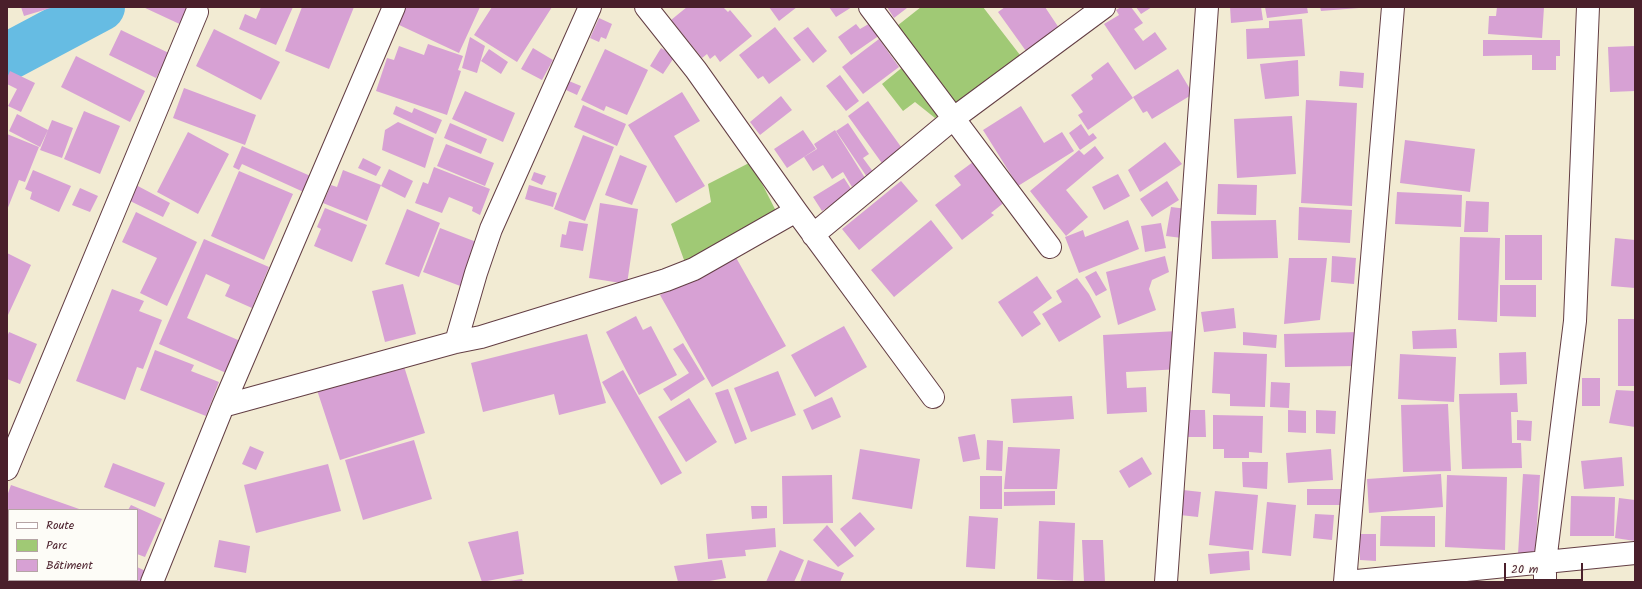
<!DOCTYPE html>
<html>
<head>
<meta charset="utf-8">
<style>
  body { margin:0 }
  #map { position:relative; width:1642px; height:589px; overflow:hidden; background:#f2ebd3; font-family:Kalam,sans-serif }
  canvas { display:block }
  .frame { position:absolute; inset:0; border:8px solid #4a1f2b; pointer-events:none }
  .legend { position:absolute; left:8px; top:509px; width:130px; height:72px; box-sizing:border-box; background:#fdfcf7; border:1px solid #b5a4a5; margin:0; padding:5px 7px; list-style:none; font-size:12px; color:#4a1f2b }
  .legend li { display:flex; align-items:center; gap:8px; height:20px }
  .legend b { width:20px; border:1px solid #b5a4a5 }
  .scale { position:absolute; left:1504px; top:563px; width:79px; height:18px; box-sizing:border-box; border:2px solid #4a1f2b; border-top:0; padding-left:5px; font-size:12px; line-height:14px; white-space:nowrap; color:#4a1f2b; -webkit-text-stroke:3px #fdfcf7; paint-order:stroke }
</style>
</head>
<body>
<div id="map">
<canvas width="1642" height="589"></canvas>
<div class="frame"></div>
<ul class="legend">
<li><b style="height:5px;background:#fff"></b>Route</li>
<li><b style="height:11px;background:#a0c975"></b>Parc</li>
<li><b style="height:11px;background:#d7a1d4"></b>Bâtiment</li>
</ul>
<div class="scale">20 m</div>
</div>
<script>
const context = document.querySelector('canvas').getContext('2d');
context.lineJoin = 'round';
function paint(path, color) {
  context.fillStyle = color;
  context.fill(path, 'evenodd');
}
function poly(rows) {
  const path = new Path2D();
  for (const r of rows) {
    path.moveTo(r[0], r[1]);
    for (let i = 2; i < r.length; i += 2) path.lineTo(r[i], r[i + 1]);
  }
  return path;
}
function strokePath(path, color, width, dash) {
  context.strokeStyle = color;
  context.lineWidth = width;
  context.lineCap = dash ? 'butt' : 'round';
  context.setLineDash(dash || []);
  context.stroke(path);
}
paint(poly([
  [921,7,983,7,1020,55,935,118,915,102,903,111,882,84,904,66,883,37],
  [751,162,778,215,688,271,671,224,711,202,708,184]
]), '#a0c975');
strokePath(poly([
  [7,57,101,7]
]), '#66bce3', 48);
paint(poly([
  [21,7,54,7,24,16],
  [143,7,196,7,186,27],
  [261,7,293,7,276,45,239,29,245,14,256,19],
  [302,7,354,7,329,69,285,51],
  [405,7,480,7,459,53,397,24],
  [492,7,552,7,517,62,474,35],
  [687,7,723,7,728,12,730,10,752,36,720,62,715,55,710,59,707,54,702,58,671,20],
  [769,7,797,7,779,21],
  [829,7,852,7,836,17],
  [887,7,907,7,907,8,894,18],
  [1005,7,1045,7,1059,28,1026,51,998,12],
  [1121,7,1131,7,1143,23,1134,29,1143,41,1155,32,1167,49,1135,70,1104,24,1119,15,1116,10],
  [1136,7,1152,7,1141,14],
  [1230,7,1261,7,1263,20,1231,23],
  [1265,7,1307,7,1308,13,1267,18],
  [1320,7,1359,7,1359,8,1321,11],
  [1497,7,1544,7,1542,38,1488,34,1489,16,1496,16],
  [599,18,612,24,606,39,601,37,599,42,590,38],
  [1302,19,1305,56,1247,59,1246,29,1269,28,1269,21],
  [872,22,880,35,851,55,838,37,856,24,860,29],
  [775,27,801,60,769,84,763,76,758,79,739,55],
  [808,27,827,51,813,63,793,38],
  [214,29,280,62,261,100,196,66],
  [121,30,175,56,166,75,159,72,156,78,109,55],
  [470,37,485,46,477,73,462,68],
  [879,39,899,67,863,94,842,67],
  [1483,40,1560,40,1560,56,1556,56,1556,70,1532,70,1532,55,1483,56],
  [428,44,463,56,458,70,461,71,447,115,376,91,387,58,394,60,399,46,424,55],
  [1635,46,1635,91,1610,92,1608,47],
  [533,48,553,60,542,80,521,69],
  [661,48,675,56,663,74,650,66],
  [489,49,508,62,501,74,481,61],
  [605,49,648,70,627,115,606,106,604,111,581,100],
  [76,56,145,91,130,122,61,87],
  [1298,60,1299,96,1265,99,1260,64],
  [1108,62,1133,98,1088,130,1078,115,1083,112,1071,95,1093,79,1091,75],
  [1178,69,1193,94,1152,119,1147,111,1143,113,1133,97],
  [10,71,35,83,21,112,8,106,17,89,7,84,7,78],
  [1340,71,1364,73,1363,88,1339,86],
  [840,75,859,101,846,111,826,86],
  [569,81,581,86,577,95,566,90],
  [184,88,256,115,245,145,173,118],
  [465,91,515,113,503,142,452,119],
  [682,92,700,121,674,136,705,186,676,203,628,125],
  [781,96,792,110,760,135,750,122],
  [1306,100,1357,103,1352,206,1301,203],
  [868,101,904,151,884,166,848,116],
  [583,105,626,124,617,146,574,127],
  [396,106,412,113,414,108,442,120,436,134,393,114],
  [1021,106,1044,143,1062,132,1074,151,1018,186,983,130],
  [84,111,120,126,100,174,64,159],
  [17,114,48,130,40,147,9,131],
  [1292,116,1296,174,1237,178,1234,119],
  [52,120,73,128,62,158,40,150],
  [398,122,434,138,425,168,382,150,385,130],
  [450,123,487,139,481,154,444,138],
  [848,123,869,154,863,158,874,173,867,177,836,131],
  [1081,124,1089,136,1093,133,1097,138,1080,150,1069,133],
  [803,130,816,149,787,168,774,149],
  [835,130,865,178,852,187,843,172,832,179,823,165,813,171,804,157,817,149,814,144],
  [188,132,229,154,198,214,157,192],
  [7,134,39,147,25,182,19,180,7,210],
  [583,135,614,147,585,221,554,209],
  [1405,140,1475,149,1470,192,1400,183],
  [1165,142,1182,164,1140,192,1128,170],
  [446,144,494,163,485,186,437,166],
  [242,146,315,178,308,194,242,164,239,170,233,167],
  [1095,146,1104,158,1066,190,1088,217,1066,236,1030,191,1079,150,1084,155],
  [620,155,647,166,632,205,605,195],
  [363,158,381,167,376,176,358,168],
  [973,162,1011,197,991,213,994,215,962,240,935,205,961,185,954,176],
  [434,167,490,189,480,215,472,211,473,207,449,197,442,213,415,203,423,182,428,184],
  [389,169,413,181,405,198,381,186],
  [33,170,71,186,59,212,30,199,32,192,25,189],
  [343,170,381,185,367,221,323,203,331,185,337,187],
  [239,171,293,194,264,260,211,236],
  [534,172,546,176,542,185,531,180],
  [1118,174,1130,196,1104,210,1092,187],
  [844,178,853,192,822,211,813,197],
  [901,181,918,201,859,250,842,229],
  [1167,181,1179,200,1152,217,1140,199],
  [134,184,170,203,163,217,126,199],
  [1218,184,1257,185,1256,215,1217,214],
  [529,185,557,193,553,207,525,199],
  [80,188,98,196,90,212,72,205],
  [1397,192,1462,195,1461,227,1395,224],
  [1466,201,1489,202,1488,232,1464,232],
  [600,203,638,209,627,284,589,278],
  [1171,207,1187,209,1182,238,1166,236],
  [1299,207,1352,210,1350,243,1298,240],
  [325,208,367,225,352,262,314,246,321,229,317,227],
  [407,209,440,223,419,277,385,264],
  [136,212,197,242,167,306,140,293,157,258,122,242],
  [931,220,953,248,894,297,871,270],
  [1128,220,1139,249,1079,273,1065,237,1083,230,1085,237],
  [1276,220,1278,258,1212,259,1211,221],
  [569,221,588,224,583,251,560,247,562,234,566,235],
  [1161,223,1166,248,1145,252,1141,226],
  [440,228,479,243,463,287,423,272],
  [1505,235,1542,235,1542,280,1505,280],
  [1460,237,1500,238,1497,322,1458,320],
  [1615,238,1635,240,1635,288,1611,286],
  [204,239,269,267,252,308,225,296,230,285,206,274,187,318,245,343,231,375,159,344],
  [7,253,31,265,8,315,7,315],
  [734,254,786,346,712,387,660,295],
  [1165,256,1169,272,1152,280,1149,289,1156,310,1118,325,1106,272],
  [1332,256,1356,258,1354,284,1331,282],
  [1289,258,1327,258,1320,320,1284,324],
  [1096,271,1107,290,1096,296,1085,277],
  [1037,276,1052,298,1033,312,1041,324,1022,337,998,302],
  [1077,278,1089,294,1101,317,1059,342,1042,314,1062,302,1056,291],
  [403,284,416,334,385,342,372,291],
  [1500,285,1536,285,1536,317,1500,316],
  [112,289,144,301,139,311,162,320,143,369,137,367,125,400,76,381],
  [1234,308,1236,328,1204,332,1201,312],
  [636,316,643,330,651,326,677,375,639,395,606,332],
  [1618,319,1635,319,1635,386,1618,386],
  [844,326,867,367,815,397,791,355],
  [1456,329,1457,348,1413,349,1412,331],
  [1178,331,1180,369,1126,372,1127,388,1146,387,1147,412,1107,414,1103,335],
  [9,332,37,344,20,384,7,379,7,337],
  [1243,332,1277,335,1276,348,1243,345],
  [1359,332,1360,366,1285,367,1284,334],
  [587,334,606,403,559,415,554,394,483,412,471,363],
  [683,343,705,379,671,401,663,389,689,373,673,349],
  [155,350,194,365,191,371,219,382,206,416,140,390],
  [1214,352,1267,354,1265,407,1230,406,1230,394,1212,393],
  [1526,352,1527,384,1500,385,1499,353],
  [1400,354,1456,357,1454,402,1398,399],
  [402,360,425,433,340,460,316,387],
  [623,370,682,473,661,485,602,382],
  [778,371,796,415,751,432,734,388],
  [1582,378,1600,378,1600,406,1582,406],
  [1271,382,1290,383,1289,408,1270,407],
  [728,389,747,439,735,444,715,393],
  [1616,390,1635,391,1635,427,1609,423],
  [1517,393,1518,412,1511,412,1512,443,1521,443,1522,468,1462,469,1459,394],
  [1072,396,1074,419,1013,423,1011,399],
  [832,397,841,417,812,430,803,410],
  [689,398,717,442,686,462,658,417],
  [1448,404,1451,471,1403,472,1401,405],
  [1187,410,1205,410,1206,437,1187,437],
  [1288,410,1306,411,1306,433,1288,432],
  [1316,410,1336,411,1335,434,1316,433],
  [1213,415,1263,416,1262,453,1249,452,1249,458,1224,458,1224,449,1213,449],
  [1517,420,1532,421,1531,441,1517,440],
  [975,434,980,459,963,462,958,437],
  [414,440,432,499,363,520,345,460],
  [987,440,1003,441,1002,471,986,470],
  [250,446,264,452,256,470,242,464],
  [1008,447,1060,449,1057,489,1004,489],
  [860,449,920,459,912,509,852,499],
  [1331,449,1333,480,1288,483,1286,453],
  [1142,457,1152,474,1129,488,1119,471],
  [1622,457,1624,486,1584,489,1581,461],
  [1242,462,1268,462,1267,489,1243,487],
  [113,463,165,483,155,507,104,487],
  [328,464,341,511,256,533,244,485],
  [1441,474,1443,507,1369,513,1367,479],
  [1523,474,1540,475,1535,556,1518,554],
  [832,475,833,523,783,524,782,476],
  [1447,475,1507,477,1505,550,1445,547],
  [980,476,1002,476,1002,509,980,509],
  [11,485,82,510,9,510,9,525,7,524,7,496],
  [1307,489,1343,489,1343,505,1307,505],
  [1183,490,1201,492,1198,517,1180,515],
  [1055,491,1055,505,1004,506,1004,492],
  [1215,491,1258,495,1253,550,1209,545],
  [1571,496,1615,497,1614,536,1570,536],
  [1619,498,1635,500,1635,541,1615,538],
  [1267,502,1296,505,1291,556,1262,553],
  [131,505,162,519,145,557,137,554,137,510,128,510],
  [751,506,767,506,767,518,752,519],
  [860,512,875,529,855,547,840,529],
  [1315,514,1334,515,1332,540,1313,538],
  [969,516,998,518,995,569,966,567],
  [1381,516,1435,516,1435,547,1380,546],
  [1039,521,1075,523,1073,581,1037,579],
  [827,525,854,556,838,567,813,540],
  [775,528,776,547,745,550,746,556,708,559,706,534],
  [518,531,524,574,482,582,468,542],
  [7,534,9,534,9,580,16,580,16,582,7,581],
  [1360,534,1376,534,1376,561,1360,560],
  [219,540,250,546,246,573,214,567],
  [1082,540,1103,540,1105,582,1084,582],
  [780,550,804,560,794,582,766,582],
  [1249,551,1250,570,1210,574,1208,554],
  [722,560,726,578,704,582,678,582,674,566],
  [808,560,844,573,840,582,800,582],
  [137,567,150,573,146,582,131,582,132,580,137,580],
  [522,579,523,582,509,582,509,581],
  [71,580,131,580,130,582,76,582]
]), '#d7a1d4');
const street = poly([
  [646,7,696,70,796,211,933,397],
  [870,7,1050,247],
  [813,235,954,118,1104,7],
  [456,342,476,273,491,229,590,7],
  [223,406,456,342,481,337,666,280,694,269,796,211],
  [7,469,197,12],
  [152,582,223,406,394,7],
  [1166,582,1207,7],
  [1345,582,1393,7],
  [1347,582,1635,553],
  [1545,582,1545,562,1575,321,1588,7]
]);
strokePath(street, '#633e44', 24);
strokePath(street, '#fff', 22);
</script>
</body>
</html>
